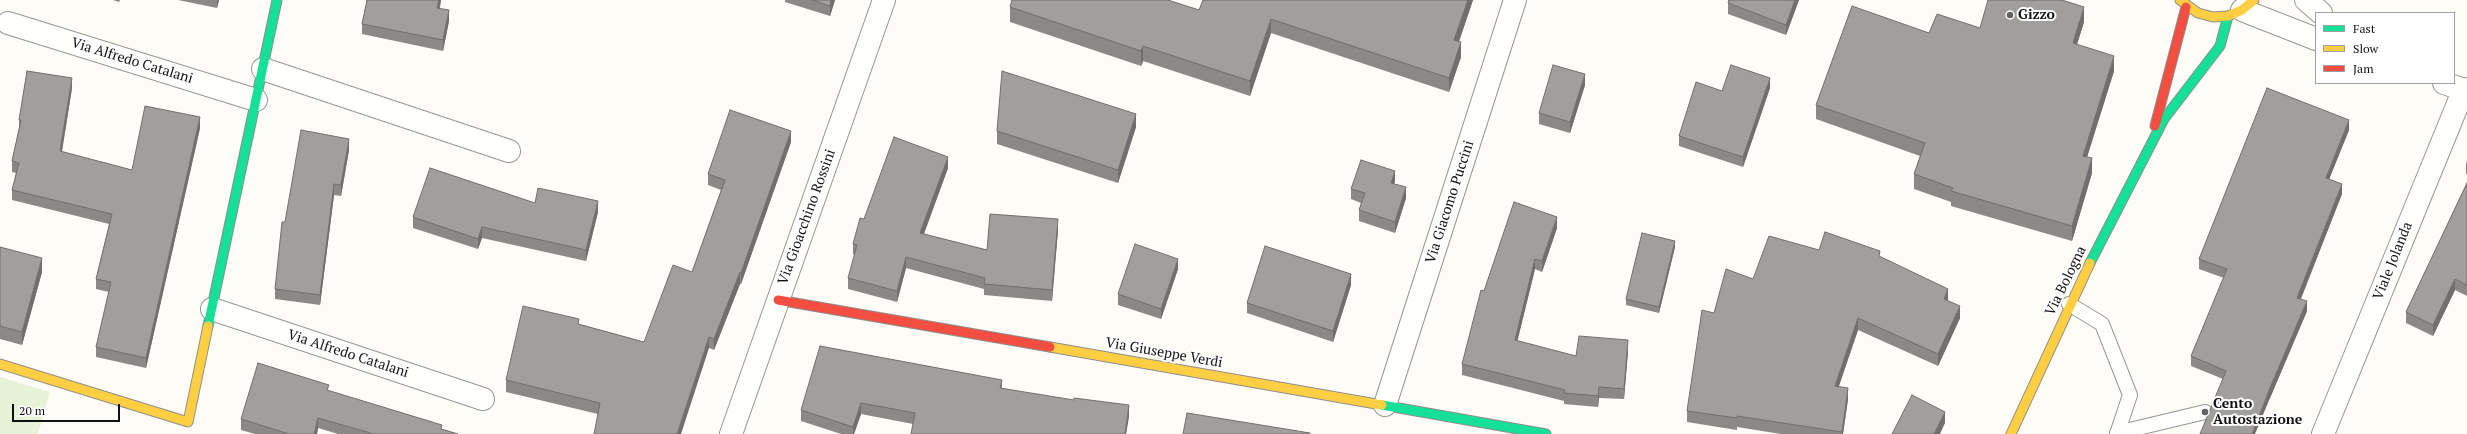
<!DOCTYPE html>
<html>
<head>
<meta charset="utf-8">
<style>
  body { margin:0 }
  #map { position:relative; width:2467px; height:434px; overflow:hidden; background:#fdfcf7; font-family:"PT Serif",serif }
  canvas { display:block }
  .legend { position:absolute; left:2315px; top:12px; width:140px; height:72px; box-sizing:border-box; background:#fff; border:1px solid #a0a0a0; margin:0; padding:5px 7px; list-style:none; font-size:12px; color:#111 }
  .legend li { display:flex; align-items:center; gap:8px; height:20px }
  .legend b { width:20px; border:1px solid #a0a0a0 }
  .scale { position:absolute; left:12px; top:404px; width:108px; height:18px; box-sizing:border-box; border:2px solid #111; border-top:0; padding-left:5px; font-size:12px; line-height:14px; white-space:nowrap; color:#111; -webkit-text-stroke:3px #fff; paint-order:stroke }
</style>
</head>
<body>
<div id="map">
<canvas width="2467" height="434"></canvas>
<ul class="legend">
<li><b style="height:5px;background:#16e098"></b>Fast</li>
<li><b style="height:5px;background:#ffcf43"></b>Slow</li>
<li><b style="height:5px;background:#f24e42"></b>Jam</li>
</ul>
<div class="scale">20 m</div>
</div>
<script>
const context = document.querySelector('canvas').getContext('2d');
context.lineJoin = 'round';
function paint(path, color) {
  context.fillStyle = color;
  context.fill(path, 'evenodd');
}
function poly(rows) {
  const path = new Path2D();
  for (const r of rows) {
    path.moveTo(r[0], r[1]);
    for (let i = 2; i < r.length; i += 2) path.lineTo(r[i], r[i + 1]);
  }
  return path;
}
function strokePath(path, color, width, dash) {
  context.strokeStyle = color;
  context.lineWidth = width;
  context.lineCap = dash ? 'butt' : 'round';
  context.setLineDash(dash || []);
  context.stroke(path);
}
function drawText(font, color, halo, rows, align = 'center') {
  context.font = font + ' "PT Serif",serif';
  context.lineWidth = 4;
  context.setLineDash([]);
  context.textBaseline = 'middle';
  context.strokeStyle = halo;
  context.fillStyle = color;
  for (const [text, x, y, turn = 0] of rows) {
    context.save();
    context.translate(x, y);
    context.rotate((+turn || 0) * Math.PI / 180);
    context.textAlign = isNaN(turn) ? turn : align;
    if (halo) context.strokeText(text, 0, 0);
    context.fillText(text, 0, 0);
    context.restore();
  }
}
paint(poly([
  [0,377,50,392,38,434,0,434]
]), '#e7f3d7');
const lane = poly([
  [2069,304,2102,324,2130,395,2117,434],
  [2117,433,2205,412]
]);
const street = poly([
  [2306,0,2321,13],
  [2242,10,2316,39],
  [8,23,256,100],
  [263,69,509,151],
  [2444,83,2467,91],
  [212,309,483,399],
  [1385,405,1515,0],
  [731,434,884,0],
  [2323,434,2464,89]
]);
const fast = poly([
  [2090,263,2164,119,2220,46,2228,16],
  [208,326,277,0],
  [1382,405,1546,434]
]);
const slow = poly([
  [2180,0,2198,13,2213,17,2228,16,2242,10,2254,0],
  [1050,347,1382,405],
  [0,364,188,422,208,326],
  [2011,434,2090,263]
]);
const jam = poly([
  [2155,126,2186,7],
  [778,300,1050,347]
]);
strokePath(lane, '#979795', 16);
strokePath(street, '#979795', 24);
strokePath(fast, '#8e8d8b', 11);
strokePath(slow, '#8e8d8b', 11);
strokePath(jam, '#8e8d8b', 11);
strokePath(lane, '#fffffe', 14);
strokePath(street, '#fffffe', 22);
strokePath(fast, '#16e098', 9);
strokePath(slow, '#ffcf43', 9);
strokePath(jam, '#f24e42', 9);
paint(poly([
  [113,0,120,0,119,2],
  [178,0,219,0,217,8],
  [367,0,441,0,440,8,449,21,443,51,362,34,362,24],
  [785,0,835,0,830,16,785,2],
  [1203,0,1473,0,1459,42,1461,57,1449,92,1271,33,1250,96,1143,61,1141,66,1010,22,1010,7,1199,10],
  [1729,0,1799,0,1786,35,1728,14,1728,3],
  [2084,22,2077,44,2114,71,2087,157,2092,173,2072,241,1951,206,1951,202,1914,189,1914,174,1920,156,1816,119,1816,105,1929,33,1980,28],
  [1585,85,1570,133,1539,124,1539,113],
  [72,88,62,152,132,170,200,128,146,368,96,357,96,347,109,292,96,289,96,279,109,224,12,200,12,190,16,173,12,172,12,161,19,130,19,120],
  [1770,88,1743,167,1679,146,1679,136,1722,91],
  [1136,127,1118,183,997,144,997,131],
  [2349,130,2329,179,2342,194,2301,299,2307,311,2270,398,2191,366,2191,356,2224,278,2199,269,2199,259],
  [791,142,741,284,740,284,714,350,709,348,598,414,506,392,506,380,579,324,644,342,692,272,721,190,708,185,708,174],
  [349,150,341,196,334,195,320,305,275,299,275,289,285,222],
  [2467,161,2467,174,2466,174,2466,163],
  [948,168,924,234,987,250,1058,230,1052,301,984,295,984,289,906,268,897,302,848,289,848,278,855,255,853,254,853,244,864,219],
  [1395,181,1394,184,1406,198,1395,233,1359,221,1359,210,1361,203,1351,199,1351,189],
  [2467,183,2467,296,2455,290,2433,336,2406,323,2406,312],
  [535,203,598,212,586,261,482,238,478,249,413,228,413,217],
  [1557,228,1542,272,1535,269,1517,341,1576,356,1628,351,1624,399,1599,398,1598,407,1564,404,1564,401,1462,375,1462,364,1484,291],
  [0,247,42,272,22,345,0,339],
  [1675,247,1659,313,1626,305,1626,299],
  [1819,250,1880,257,1948,301,1960,318,1938,366,1858,330,1839,386,1848,399,1843,434,1781,434,1737,427,1737,430,1687,422,1687,411,1714,313],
  [1178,269,1161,319,1118,305,1118,294],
  [1351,285,1333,342,1247,313,1247,303],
  [1002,380,1002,388,1129,416,1126,434,911,434,913,424,861,414,854,434,841,434,801,421,801,410],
  [329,391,442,429,458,434,338,434,318,428,317,434,255,434,241,430,241,419]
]), '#8a8986');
paint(poly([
  [217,0,219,0,217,8],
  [439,0,441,0,437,19,437,8],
  [831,0,835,0,830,16,830,6],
  [1468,0,1473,0,1454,55,1454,40],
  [1795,0,1799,0,1786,35,1786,25],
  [2084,7,2084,22,2073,57,2073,43],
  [449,10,449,21,443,51,443,40],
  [1271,19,1271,33,1250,96,1250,81],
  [1461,42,1461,57,1449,92,1449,78],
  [1143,46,1143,61,1141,66,1141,51],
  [2114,56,2114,71,2083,170,2083,156],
  [1585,74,1585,85,1570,133,1570,122],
  [72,78,72,88,60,162,60,151],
  [1770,78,1770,88,1743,167,1743,157],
  [1136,114,1136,127,1118,183,1118,170],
  [200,117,200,128,146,368,146,358],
  [2349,120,2349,130,2326,187,2326,178],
  [791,131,791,142,741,284,741,273],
  [349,139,349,150,341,196,341,185],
  [948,157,948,168,920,244,920,233],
  [2092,158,2092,173,2072,241,2072,226],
  [1395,171,1395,181,1391,193,1391,183],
  [334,184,334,195,320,305,320,295],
  [2342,184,2342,194,2297,308,2297,298],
  [1406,187,1406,198,1395,233,1395,222],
  [598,201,598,212,586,261,586,250],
  [1557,217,1557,228,1542,272,1542,261],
  [1058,219,1058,230,1052,301,1052,290],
  [482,227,482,238,478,249,478,239],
  [1675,241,1675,247,1659,313,1659,307],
  [906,257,906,268,897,302,897,291],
  [42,258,42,272,22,345,22,332],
  [1178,259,1178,269,1161,319,1161,309],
  [1535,259,1535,269,1515,351,1515,340],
  [740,272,740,284,714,350,714,339],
  [1351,274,1351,285,1333,342,1333,331],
  [2455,279,2455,290,2433,336,2433,325],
  [1948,289,1948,301,1944,299],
  [2307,301,2307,311,2270,398,2255,434,2252,434,2270,388],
  [1960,306,1960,318,1938,366,1938,354],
  [1858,318,1858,330,1835,397,1835,386],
  [709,337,709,348,681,434,677,434],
  [1628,340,1628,351,1624,399,1624,389],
  [1599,387,1599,398,1598,407,1598,396],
  [1848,388,1848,399,1843,434,1842,434],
  [861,403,861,414,854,434,853,434,853,427],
  [1129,405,1129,416,1126,434,1125,434],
  [1945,412,1945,423,1940,434,1934,434],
  [318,418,318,428,317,434,314,434]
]), '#716f6d');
const building = poly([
  [367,0,439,0,437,8,449,10,443,40,362,24,367,0],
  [812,0,831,0,830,6,812,0],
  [1012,0,1168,0,1199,10,1203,0,1468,0,1454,40,1461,42,1449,78,1271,19,1250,81,1143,46,1141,51,1010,7,1012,0],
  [1729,0,1795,0,1786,25,1728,3,1729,0],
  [1988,0,2062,0,2084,7,2073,43,2114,56,2083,156,2092,158,2072,226,1951,191,1953,188,1914,174,1925,143,1816,105,1852,6,1929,33,1937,14,1980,28,1988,0],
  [1553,65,1585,74,1570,122,1539,113,1553,65],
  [1731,65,1770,78,1743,157,1679,136,1696,82,1722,91,1731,65],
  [27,71,72,78,60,151,132,170,145,106,200,117,146,358,96,347,111,282,96,279,112,214,12,190,19,163,12,161,21,120,19,120,27,71],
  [1002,71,1136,114,1118,170,997,131,1002,71],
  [2267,88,2349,120,2326,178,2342,184,2297,298,2307,301,2270,388,2252,434,2200,434,2226,371,2191,356,2227,269,2199,259,2267,88],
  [730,110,791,131,741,273,740,272,714,339,709,337,677,434,594,434,600,403,506,380,523,306,579,319,578,324,644,342,673,265,692,272,725,180,708,174,730,110],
  [301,130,349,139,341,185,334,184,320,295,275,289,282,222,285,222,301,130],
  [894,137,948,157,920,233,987,250,990,214,1058,219,1052,290,984,284,985,278,906,257,897,291,848,278,857,245,853,244,860,218,864,219,894,137],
  [1361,160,1395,171,1391,183,1406,187,1395,222,1359,210,1365,193,1351,189,1361,160],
  [430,168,535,203,538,188,598,201,586,250,482,227,478,239,413,217,430,168],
  [2467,183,2467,285,2455,279,2433,325,2406,312,2467,183],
  [1514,202,1557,217,1542,261,1535,259,1515,340,1576,356,1579,336,1628,340,1624,389,1599,387,1598,396,1564,393,1565,390,1462,364,1481,290,1484,291,1514,202],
  [1825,232,1880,251,1879,256,1948,289,1944,299,1960,306,1938,354,1858,318,1835,386,1848,388,1842,432,1737,416,1737,418,1687,411,1702,310,1714,313,1726,269,1753,279,1769,236,1819,250,1825,232],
  [1642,233,1675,241,1659,307,1626,299,1642,233],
  [1135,244,1178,259,1161,309,1118,294,1135,244],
  [1265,246,1351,274,1333,331,1247,303,1265,246],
  [0,247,42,258,22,332,0,326,0,247],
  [820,346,1002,380,1000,388,1074,400,1074,398,1129,405,1125,434,911,434,915,413,861,403,853,427,801,410,820,346],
  [258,363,329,385,327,390,442,425,441,429,458,434,374,434,318,418,314,434,289,434,241,419,258,363],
  [1912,395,1945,412,1934,434,1892,434,1912,395],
  [1187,413,1310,433,1310,434,1183,434,1187,413]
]);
paint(building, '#a19f9c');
strokePath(building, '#716f6d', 1);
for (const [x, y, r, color] of [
  [2010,15,4,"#646362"],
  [2205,412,4,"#646362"]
]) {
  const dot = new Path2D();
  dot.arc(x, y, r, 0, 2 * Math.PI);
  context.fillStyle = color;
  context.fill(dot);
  strokePath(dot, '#fff', 1.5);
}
drawText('bold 14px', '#111', '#fff', [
  ["Gizzo",2018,15],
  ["Cento",2213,404],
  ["Autostazione",2213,420]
], 'left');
drawText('14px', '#111', '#fff', [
  ["Via Alfredo Catalani",132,61,17],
  ["Via Giacomo Puccini",1450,202,-72],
  ["Via Gioacchino Rossini",807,217,-70],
  ["Viale Jolanda",2393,261,-68],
  ["Via Bologna",2066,281,-64],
  ["Via Giuseppe Verdi",1164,353,10],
  ["Via Alfredo Catalani",348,354,18]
]);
</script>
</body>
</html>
